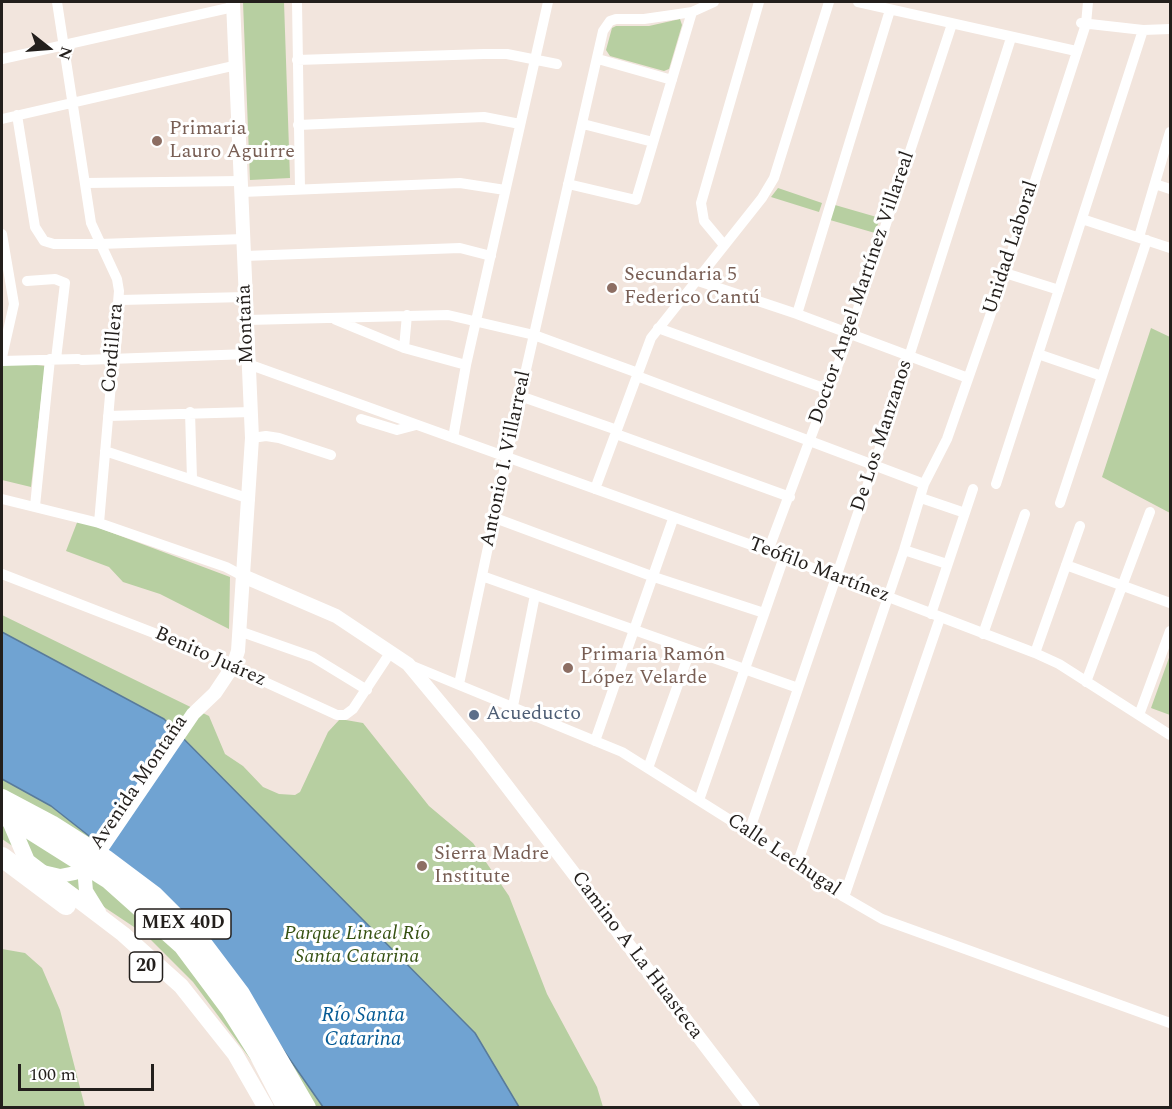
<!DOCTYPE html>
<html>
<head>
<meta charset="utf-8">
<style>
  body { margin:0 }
  #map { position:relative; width:1172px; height:1109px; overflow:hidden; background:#f2e5dd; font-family:Spectral,serif }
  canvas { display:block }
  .frame { position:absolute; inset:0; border:3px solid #231f1c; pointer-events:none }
  .north { position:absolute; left:18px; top:18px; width:60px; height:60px; -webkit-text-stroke:4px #fff; paint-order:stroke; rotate:107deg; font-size:16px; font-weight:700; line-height:24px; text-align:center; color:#231f1c }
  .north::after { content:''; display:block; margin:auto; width:21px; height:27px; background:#231f1c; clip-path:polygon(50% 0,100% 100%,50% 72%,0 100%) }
  .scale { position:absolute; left:18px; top:1064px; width:136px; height:27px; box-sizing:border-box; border:3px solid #231f1c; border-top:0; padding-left:8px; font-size:18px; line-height:21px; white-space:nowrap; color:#231f1c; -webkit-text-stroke:4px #fff; paint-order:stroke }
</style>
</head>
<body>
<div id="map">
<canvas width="1172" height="1109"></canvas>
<div class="frame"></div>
<div class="north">N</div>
<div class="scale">100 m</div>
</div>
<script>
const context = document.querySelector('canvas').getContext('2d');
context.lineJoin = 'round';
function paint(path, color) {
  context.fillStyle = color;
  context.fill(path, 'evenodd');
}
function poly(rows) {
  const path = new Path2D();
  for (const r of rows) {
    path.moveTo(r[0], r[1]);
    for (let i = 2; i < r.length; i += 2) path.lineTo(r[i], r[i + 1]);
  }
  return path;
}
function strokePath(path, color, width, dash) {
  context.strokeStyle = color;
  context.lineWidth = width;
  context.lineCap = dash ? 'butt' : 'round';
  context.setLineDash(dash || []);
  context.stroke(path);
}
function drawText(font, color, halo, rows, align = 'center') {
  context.font = font + ' Spectral,serif';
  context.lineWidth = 6;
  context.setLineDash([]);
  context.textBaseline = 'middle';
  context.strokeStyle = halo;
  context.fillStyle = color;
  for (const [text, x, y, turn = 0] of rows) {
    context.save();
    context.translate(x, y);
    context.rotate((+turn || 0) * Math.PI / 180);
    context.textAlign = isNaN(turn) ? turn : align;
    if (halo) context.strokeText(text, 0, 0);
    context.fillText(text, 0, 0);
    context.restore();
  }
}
paint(poly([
  [243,2,284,2,290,178,250,180],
  [680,19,682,25,669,69,664,71,610,56,606,50,612,28,616,26,649,26],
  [778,188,822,203,819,212,771,197],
  [835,205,880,218,875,233,830,220],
  [1151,328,1170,337,1170,513,1102,477],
  [2,361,45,366,31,487,2,480],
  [78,520,230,577,229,629,160,594,123,582,109,567,66,551],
  [2,615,209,716,225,754,243,766,263,787,279,794,295,795,300,792,328,732,340,719,363,723,429,806,473,843,509,896,547,994,597,1087,603,1107,281,1107,251,1060,193,982,146,935,2,839],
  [1170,655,1170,715,1151,708],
  [2,949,25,953,42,968,60,1010,85,1107,2,1107]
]), '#b7cfa1');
const water = poly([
  [2,632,164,719,475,1033,519,1107,323,1107,229,972,150,884,51,806,2,779,2,632]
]);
paint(water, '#70a3d2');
strokePath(water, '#597b9b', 1.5);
strokePath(poly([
  [57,2,91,223,117,279,119,291,99,523],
  [297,2,300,189],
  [858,2,1076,51],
  [1081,23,1143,30,1170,29],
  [2,59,233,7],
  [598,59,672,80],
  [297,60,484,54,507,54,557,64],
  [17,115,35,227,44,241,54,244,100,244,244,239],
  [2,119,237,65],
  [583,124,653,142],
  [298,125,484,117,520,124],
  [86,183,241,181],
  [568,184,636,200,692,12],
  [1155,184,1170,189],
  [242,192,460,183,505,190],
  [1082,219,1170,248],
  [2,234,14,304,2,357],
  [1139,237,1170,132],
  [724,245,704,221,701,203,759,2],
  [245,256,460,248,491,256],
  [1005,273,1059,290],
  [695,280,797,314,968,378],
  [27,281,55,279,65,283,56,359],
  [120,300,246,297],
  [797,314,890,10],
  [247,320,448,315,534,335,638,373],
  [336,320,404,348,466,365],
  [658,328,829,390],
  [404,348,407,315],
  [1038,354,1102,376],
  [82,360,249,354],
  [2,361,78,359],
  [248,364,768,551,1035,653,1059,664,1170,735],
  [637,376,924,484],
  [520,396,617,430],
  [190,412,192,479],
  [108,416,251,412],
  [361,419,397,430,416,425],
  [616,434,790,497],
  [252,438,266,436,279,438,331,455],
  [453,438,466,365,548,2],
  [105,451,250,499],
  [996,484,1143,30],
  [595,489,651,338,762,198,774,178,829,2],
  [921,498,965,513],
  [2,499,99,523,226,567,243,576],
  [1060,503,1147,240],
  [35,506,50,359],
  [495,518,654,577,764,613],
  [904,550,947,564],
  [768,551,850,333,952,24],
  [1066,565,1170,603],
  [2,574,226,661,241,671,337,715,345,715,353,709,390,653],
  [482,576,798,688],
  [931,614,973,489],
  [239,631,313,657,367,690],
  [983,634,1025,514],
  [1035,653,1080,526],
  [408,664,622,752,749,832,844,897,882,919,1170,1023],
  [1086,682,1150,512],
  [459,684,520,396,603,31,610,21,616,19,644,19,679,14,692,12,714,2],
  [513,706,535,595],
  [1139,715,1170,631],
  [595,741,673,519],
  [648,768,690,651],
  [699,800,784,557],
  [749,832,874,466,1011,38],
  [797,865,904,550,924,484,947,439,1005,273,1086,24,1088,2],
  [844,897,940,618]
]), '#fff', 10);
strokePath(poly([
  [243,576,336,616,408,664,477,747,753,1108],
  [43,872,60,876,75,873,88,858],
  [99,912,86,891,85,879,88,868,193,714,215,693,233,666,238,651,252,438,233,2]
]), '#fff', 14);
strokePath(poly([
  [6,812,27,861,123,934,181,986,235,1054,266,1108]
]), '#fff', 16);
strokePath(poly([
  [2,799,51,825,106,860,154,896,203,945,240,994,306,1108],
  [2,815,17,821,109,879,183,945,230,1008,259,1054,287,1108],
  [2,857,66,905]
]), '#fff', 20);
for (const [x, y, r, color] of [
  [157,141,6,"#8d6e63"],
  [612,288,6,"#8d6e63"],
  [568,668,6,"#8d6e63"],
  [474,715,6,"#5c6f8a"],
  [422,866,6,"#8d6e63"]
]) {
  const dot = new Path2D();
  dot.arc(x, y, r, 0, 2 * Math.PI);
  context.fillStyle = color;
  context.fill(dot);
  strokePath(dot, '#fff', 2);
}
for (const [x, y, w] of [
  [183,924,96],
  [146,967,33]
]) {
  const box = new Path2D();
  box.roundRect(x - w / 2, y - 15, w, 30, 4.5);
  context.fillStyle = '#fff';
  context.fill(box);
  strokePath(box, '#231f1c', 1.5);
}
drawText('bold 18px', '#231f1c', null, [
  ["MEX 40D",183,924],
  ["20",146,967]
]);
drawText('20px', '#785e54', '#fff', [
  ["Primaria",169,130],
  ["Lauro Aguirre",169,153],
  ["Secundaria 5",624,276],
  ["Federico Cantú",624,299],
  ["Primaria Ramón",580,656],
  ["López Velarde",580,679],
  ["Sierra Madre",434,855],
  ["Institute",434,878]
], 'left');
drawText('20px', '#231f1c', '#fff', [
  ["Unidad Laboral",1012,248,-72],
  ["Doctor Angel Martínez Villareal",863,288,-71],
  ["Montaña",247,324,-92],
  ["Cordillera",114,348,-85],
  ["De Los Manzanos",883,436,-72],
  ["Antonio I. Villarreal",507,459,-78],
  ["Teófilo Martínez",819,571,21],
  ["Benito Juárez",210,658,24],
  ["Avenida Montaña",140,783,-56],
  ["Calle Lechugal",783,856,34],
  ["Camino A La Huasteca",636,956,53]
]);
drawText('20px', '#4e5e75', '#fff', [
  ["Acueducto",486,715]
], 'left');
drawText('italic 20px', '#365112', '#fff', [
  ["Parque Lineal Río",357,935],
  ["Santa Catarina",357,958]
]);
drawText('italic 21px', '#055a94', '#fff', [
  ["Río Santa",363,1017],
  ["Catarina",363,1041]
]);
</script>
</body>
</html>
